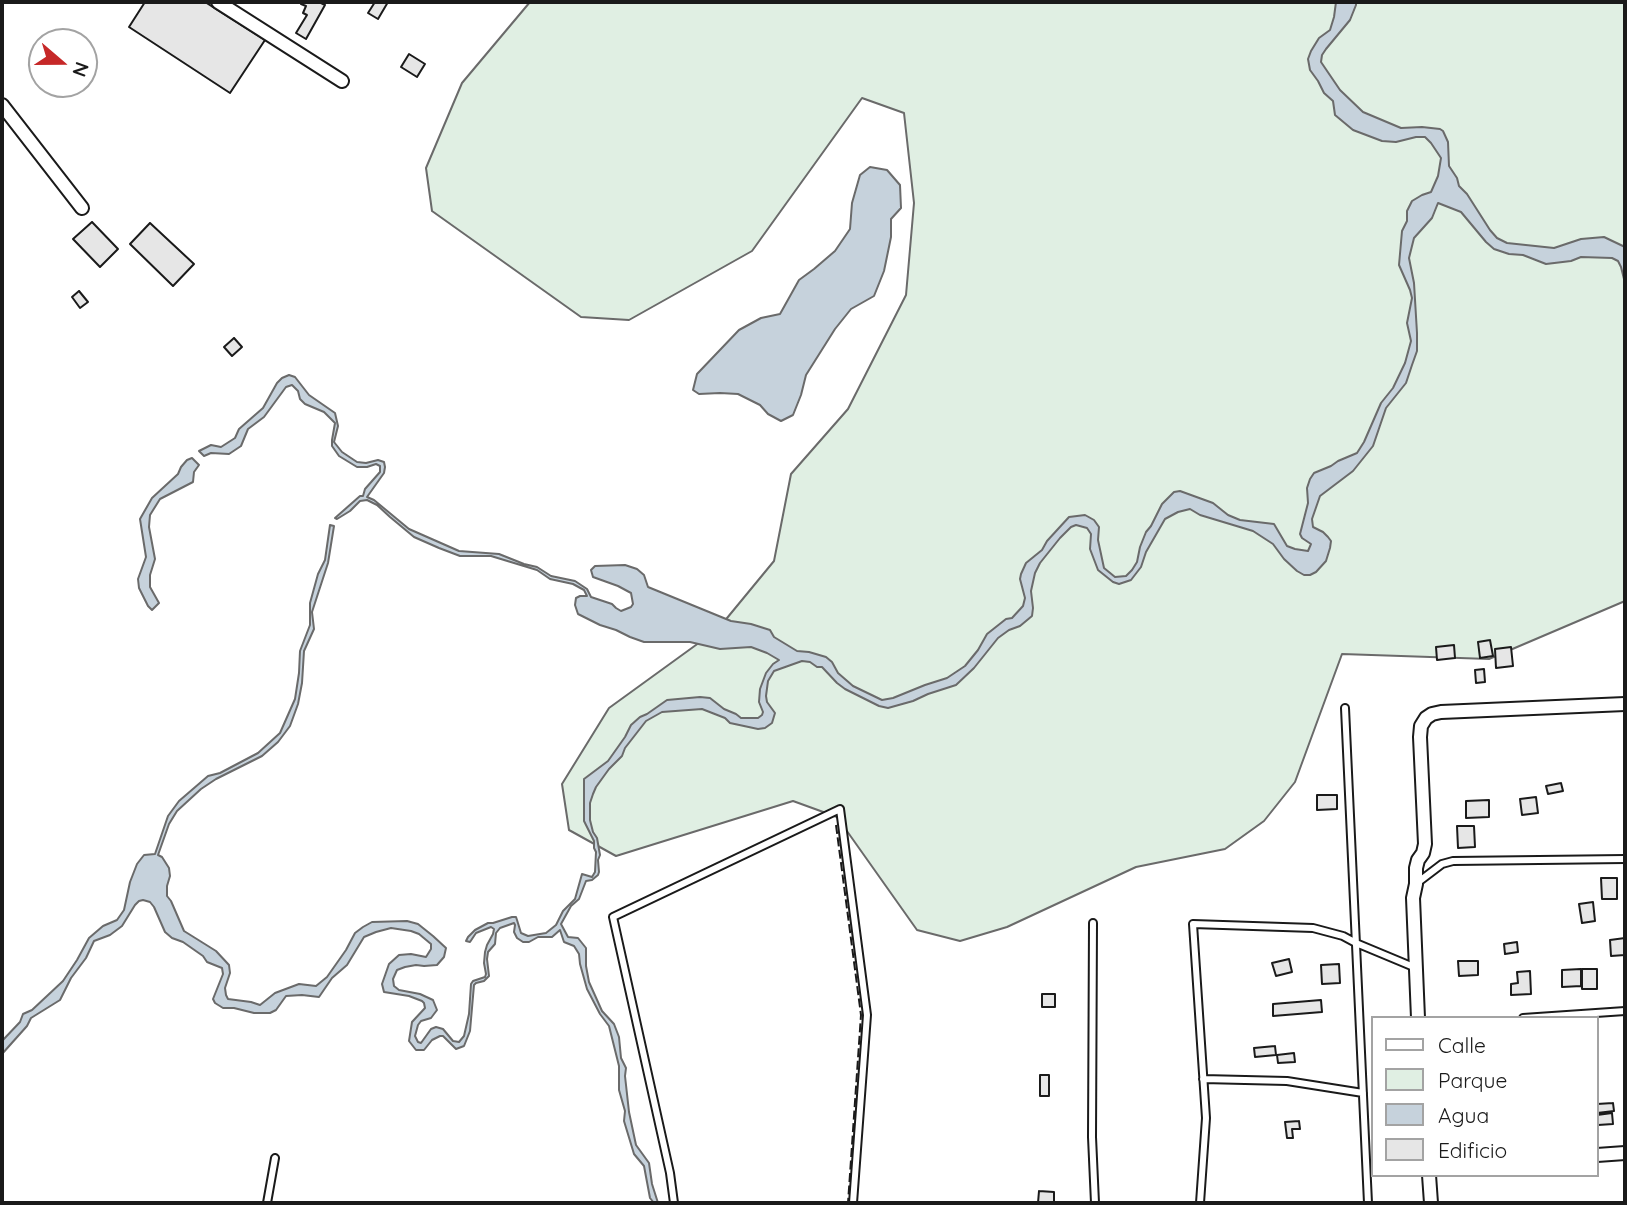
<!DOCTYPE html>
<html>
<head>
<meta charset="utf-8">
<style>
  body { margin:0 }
  #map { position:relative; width:1627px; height:1205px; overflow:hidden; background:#fff; font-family:Quicksand,sans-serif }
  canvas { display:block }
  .frame { position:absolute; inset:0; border:4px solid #1a1a1a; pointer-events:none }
  .legend { position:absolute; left:1371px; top:1016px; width:228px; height:161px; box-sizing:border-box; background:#fff; border:2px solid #a3a3a3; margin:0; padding:9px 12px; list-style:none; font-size:21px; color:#1a1a1a }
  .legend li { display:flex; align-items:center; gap:14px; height:35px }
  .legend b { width:35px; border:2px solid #a3a3a3 }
  .north { position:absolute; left:28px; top:28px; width:70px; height:70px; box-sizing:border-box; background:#fff; border:2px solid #a3a3a3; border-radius:50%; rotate:110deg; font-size:19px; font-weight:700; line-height:28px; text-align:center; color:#1a1a1a }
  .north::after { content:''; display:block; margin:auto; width:24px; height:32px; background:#c62828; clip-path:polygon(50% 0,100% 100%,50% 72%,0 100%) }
</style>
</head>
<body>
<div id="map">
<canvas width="1627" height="1205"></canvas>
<div class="frame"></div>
<ul class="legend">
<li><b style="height:9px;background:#fff"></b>Calle</li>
<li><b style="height:19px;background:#e0efe3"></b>Parque</li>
<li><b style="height:19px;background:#c6d2dc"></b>Agua</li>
<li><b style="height:19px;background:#e6e6e6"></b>Edificio</li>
</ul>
<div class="north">N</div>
</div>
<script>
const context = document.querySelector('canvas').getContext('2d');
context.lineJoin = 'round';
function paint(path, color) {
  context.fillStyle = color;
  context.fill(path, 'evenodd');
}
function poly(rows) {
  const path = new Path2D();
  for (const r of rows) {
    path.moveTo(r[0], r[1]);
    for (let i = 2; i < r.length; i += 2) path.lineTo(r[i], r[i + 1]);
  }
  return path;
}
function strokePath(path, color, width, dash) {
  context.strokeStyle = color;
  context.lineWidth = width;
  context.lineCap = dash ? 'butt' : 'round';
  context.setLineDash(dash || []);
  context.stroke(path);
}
const green = poly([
  [530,2,1625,2,1625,601,1489,659,1342,654,1295,782,1264,821,1225,849,1136,867,1007,927,960,941,917,930,837,817,793,801,616,856,569,830,562,784,609,708,718,629,774,561,791,474,848,409,906,295,914,203,904,113,862,98,752,251,629,320,581,317,432,211,426,168,462,83,530,2]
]);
paint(green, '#e0efe3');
strokePath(green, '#6a6a6a', 2);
const water = poly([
  [1336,2,1356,2,1356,5,1350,20,1326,49,1322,55,1321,62,1340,90,1363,112,1401,128,1422,127,1440,129,1443,131,1448,142,1449,166,1457,178,1459,186,1467,194,1490,230,1497,238,1507,243,1554,248,1581,239,1604,237,1625,247,1625,283,1621,267,1618,261,1612,258,1581,257,1571,261,1546,264,1523,255,1509,254,1494,249,1486,242,1461,212,1438,203,1432,218,1414,238,1409,258,1414,283,1417,333,1417,351,1412,365,1406,383,1386,408,1373,446,1353,471,1320,496,1312,519,1313,527,1323,532,1328,537,1331,541,1330,548,1326,561,1316,572,1310,575,1304,575,1297,571,1284,559,1273,544,1253,531,1200,515,1190,509,1178,512,1165,519,1146,552,1141,567,1131,580,1119,584,1113,582,1098,570,1090,549,1091,534,1087,528,1076,525,1071,527,1060,538,1040,563,1035,573,1031,591,1033,608,1032,616,1020,626,1009,630,998,638,974,668,956,685,928,694,913,701,888,708,879,706,845,689,837,683,822,667,817,667,810,662,802,661,774,671,768,681,766,696,767,702,775,713,772,723,765,728,758,729,730,723,725,718,702,709,662,712,646,721,625,748,622,756,609,769,596,787,593,794,590,803,590,820,593,832,597,838,600,855,598,860,599,872,598,875,592,880,586,881,579,899,571,906,561,924,568,937,578,938,586,948,586,966,589,982,602,1011,614,1024,619,1037,621,1058,626,1068,625,1076,629,1112,636,1145,649,1163,652,1184,658,1203,654,1203,650,1198,644,1166,634,1154,624,1121,625,1111,619,1090,619,1066,609,1026,600,1014,587,989,580,964,579,954,574,946,564,942,560,930,552,937,538,937,529,942,523,942,517,938,514,932,515,925,514,923,500,928,496,933,495,944,488,952,487,959,489,976,484,981,476,983,474,985,470,1031,464,1046,456,1049,443,1036,440,1036,432,1040,424,1050,416,1050,409,1041,412,1022,425,1008,424,1003,422,1001,409,996,384,992,382,984,389,964,399,955,411,954,426,957,431,949,431,944,419,934,411,931,391,928,376,932,364,937,347,965,332,978,319,997,302,995,286,996,276,1010,270,1013,254,1013,234,1008,223,1008,215,1003,213,999,223,974,222,968,207,962,203,956,183,942,172,938,165,932,154,907,150,902,143,900,139,901,135,905,122,926,110,935,94,941,86,958,71,978,60,1000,31,1018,27,1026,2,1054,2,1041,20,1022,23,1014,32,1010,63,981,77,960,89,938,103,926,117,920,124,910,130,882,137,864,144,855,155,854,168,816,179,801,208,776,220,773,258,753,280,733,295,699,299,673,300,651,310,625,310,603,318,574,325,560,330,525,334,526,328,563,312,612,314,629,304,651,302,683,298,704,290,726,278,742,262,756,216,779,201,789,177,811,169,824,158,855,162,857,169,868,170,876,167,886,167,896,171,901,184,931,216,951,229,965,230,973,225,988,226,995,228,999,251,1002,260,1005,275,993,299,984,316,986,327,977,346,950,355,933,363,927,372,922,407,921,418,924,433,936,446,948,444,957,437,965,424,966,416,965,405,967,397,970,393,979,394,986,399,990,420,994,433,1000,437,1010,431,1018,421,1021,418,1025,415,1036,418,1042,421,1043,431,1029,436,1027,443,1029,453,1041,459,1042,464,1036,469,1014,471,984,473,981,485,977,486,974,484,963,485,952,487,945,493,934,494,929,491,927,476,933,470,942,466,941,468,937,475,930,488,923,493,923,512,917,516,917,517,920,521,933,528,936,546,933,556,925,563,911,575,899,582,874,592,877,595,872,596,852,594,848,594,841,584,821,584,779,608,761,625,737,631,725,640,717,647,714,667,700,700,697,710,698,724,709,736,714,741,718,758,718,762,715,763,712,759,702,760,689,766,673,773,664,779,660,767,653,751,647,720,649,690,642,644,642,630,637,616,630,600,625,578,614,575,605,576,598,580,596,587,596,584,590,573,584,550,579,537,570,491,556,460,556,439,548,414,537,390,517,377,505,367,500,360,501,350,511,337,519,335,518,360,496,363,496,365,489,380,472,380,466,376,464,367,467,357,467,339,456,332,446,332,440,335,423,324,412,305,404,300,399,298,391,292,385,286,387,264,417,248,429,241,446,229,454,211,453,204,456,199,451,211,445,221,447,235,438,239,429,263,408,277,383,282,378,289,375,295,377,309,395,335,413,338,426,334,442,342,452,357,462,366,463,378,460,384,462,385,467,384,473,367,497,374,500,409,529,459,551,499,554,524,564,537,567,551,576,575,581,587,589,591,597,612,604,616,608,621,611,631,607,633,604,631,593,618,586,593,577,591,570,595,566,625,565,637,569,644,575,648,587,731,621,751,624,770,630,774,637,797,651,809,652,826,657,832,662,838,673,853,686,882,700,893,698,925,685,947,678,965,666,978,650,987,634,1006,619,1012,618,1023,606,1025,598,1020,579,1021,574,1026,563,1042,550,1047,541,1069,517,1085,515,1094,520,1099,527,1098,540,1104,568,1115,577,1126,576,1132,570,1137,562,1140,547,1146,532,1151,526,1162,504,1174,492,1180,491,1213,503,1228,515,1240,520,1274,524,1287,546,1295,549,1308,551,1311,544,1302,538,1300,534,1308,503,1307,488,1310,479,1314,473,1331,466,1338,461,1357,453,1364,442,1381,403,1393,388,1405,363,1411,341,1407,323,1412,298,1410,290,1399,265,1402,231,1407,221,1407,211,1412,201,1422,195,1431,192,1438,176,1441,158,1431,143,1425,137,1416,137,1396,142,1382,141,1353,130,1335,115,1333,101,1324,93,1318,81,1310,70,1308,59,1311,51,1319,38,1330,30,1334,17,1336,2],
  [870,167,887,170,900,185,901,208,891,219,891,237,884,271,874,296,851,309,835,329,806,375,801,395,793,415,781,421,768,414,760,405,738,394,720,393,699,394,693,390,697,374,739,330,761,318,780,314,799,280,814,269,835,251,850,229,852,203,860,175,870,167],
  [192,458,199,465,194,472,193,482,160,499,150,515,149,527,155,559,150,575,150,587,159,603,152,610,148,606,139,588,138,579,146,557,140,519,152,498,178,474,181,467,187,460,192,458]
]);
paint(water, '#c6d2dc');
strokePath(water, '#6a6a6a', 2);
const building = poly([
  [145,2,205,2,265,40,230,93,129,27,145,2],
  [303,2,319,2,325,5,306,39,296,33,307,15,303,13,306,6,301,4,303,2],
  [375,2,388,2,378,19,368,13,375,2],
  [409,54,425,64,417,77,401,67,409,54],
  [92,222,118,249,100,267,73,239,92,222],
  [150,223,194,264,173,286,130,244,150,223],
  [79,291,88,302,80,308,72,297,79,291],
  [234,338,242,347,232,356,224,347,234,338],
  [1490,640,1493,656,1480,658,1478,642,1490,640],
  [1454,645,1455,658,1437,660,1436,647,1454,645],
  [1511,647,1513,666,1496,668,1495,649,1511,647],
  [1484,669,1485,682,1476,683,1475,670,1484,669],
  [1561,783,1563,791,1548,794,1546,786,1561,783],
  [1317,795,1337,795,1337,809,1317,810,1317,795],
  [1536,797,1538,813,1522,815,1520,799,1536,797],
  [1489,800,1489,817,1466,818,1466,801,1489,800],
  [1457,826,1474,826,1475,847,1458,848,1457,826],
  [1601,878,1617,878,1617,899,1602,899,1601,878],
  [1593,902,1595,921,1582,923,1579,904,1593,902],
  [1625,938,1625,955,1611,956,1610,940,1625,938],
  [1517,942,1518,952,1505,954,1504,944,1517,942],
  [1289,959,1292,972,1276,976,1272,963,1289,959],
  [1458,961,1478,961,1478,975,1459,976,1458,961],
  [1339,964,1340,983,1322,984,1321,965,1339,964],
  [1581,969,1581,986,1562,987,1562,970,1581,969],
  [1582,969,1597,969,1597,989,1582,989,1582,969],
  [1530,971,1531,994,1511,995,1511,984,1518,983,1517,972,1530,971],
  [1042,994,1055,994,1055,1007,1042,1007,1042,994],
  [1321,1000,1322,1012,1273,1016,1273,1004,1321,1000],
  [1275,1046,1276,1055,1255,1057,1254,1048,1275,1046],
  [1294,1053,1295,1062,1278,1063,1277,1055,1294,1053],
  [1040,1075,1049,1075,1049,1096,1040,1096,1040,1075],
  [1613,1103,1614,1111,1597,1113,1597,1104,1613,1103],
  [1612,1113,1613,1124,1598,1125,1597,1115,1612,1113],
  [1299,1121,1300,1129,1292,1129,1293,1138,1287,1138,1285,1122,1299,1121],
  [1039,1191,1054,1192,1054,1203,1038,1203,1039,1191]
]);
paint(building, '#e6e6e6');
strokePath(building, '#1a1a1a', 2);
const lane = poly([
  [1345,708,1368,1203],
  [1417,883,1442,864,1453,861,1625,859],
  [1093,923,1092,1137,1095,1203],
  [1523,1018,1625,1011],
  [1203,1079,1287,1081,1363,1093],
  [267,1203,275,1158],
  [674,1203,670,1173,613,917,840,809,867,1015,853,1203],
  [1200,1203,1206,1118,1193,924,1313,928,1343,936,1356,943,1416,968]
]);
const street = poly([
  [218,2,342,81],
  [2,105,82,208],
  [1418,1018,1413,898,1416,884,1416,868,1418,860,1423,853,1425,844,1420,737,1421,726,1426,718,1432,714,1441,712,1625,704],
  [1597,1155,1625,1153],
  [1429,1175,1431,1203]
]);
strokePath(lane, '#1a1a1a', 10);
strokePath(street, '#1a1a1a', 16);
strokePath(lane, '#fff', 6);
strokePath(street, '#fff', 12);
strokePath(poly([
  [836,825,861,1015,848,1203]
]), '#1a1a1a', 2, [9, 3.5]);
</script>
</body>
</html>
